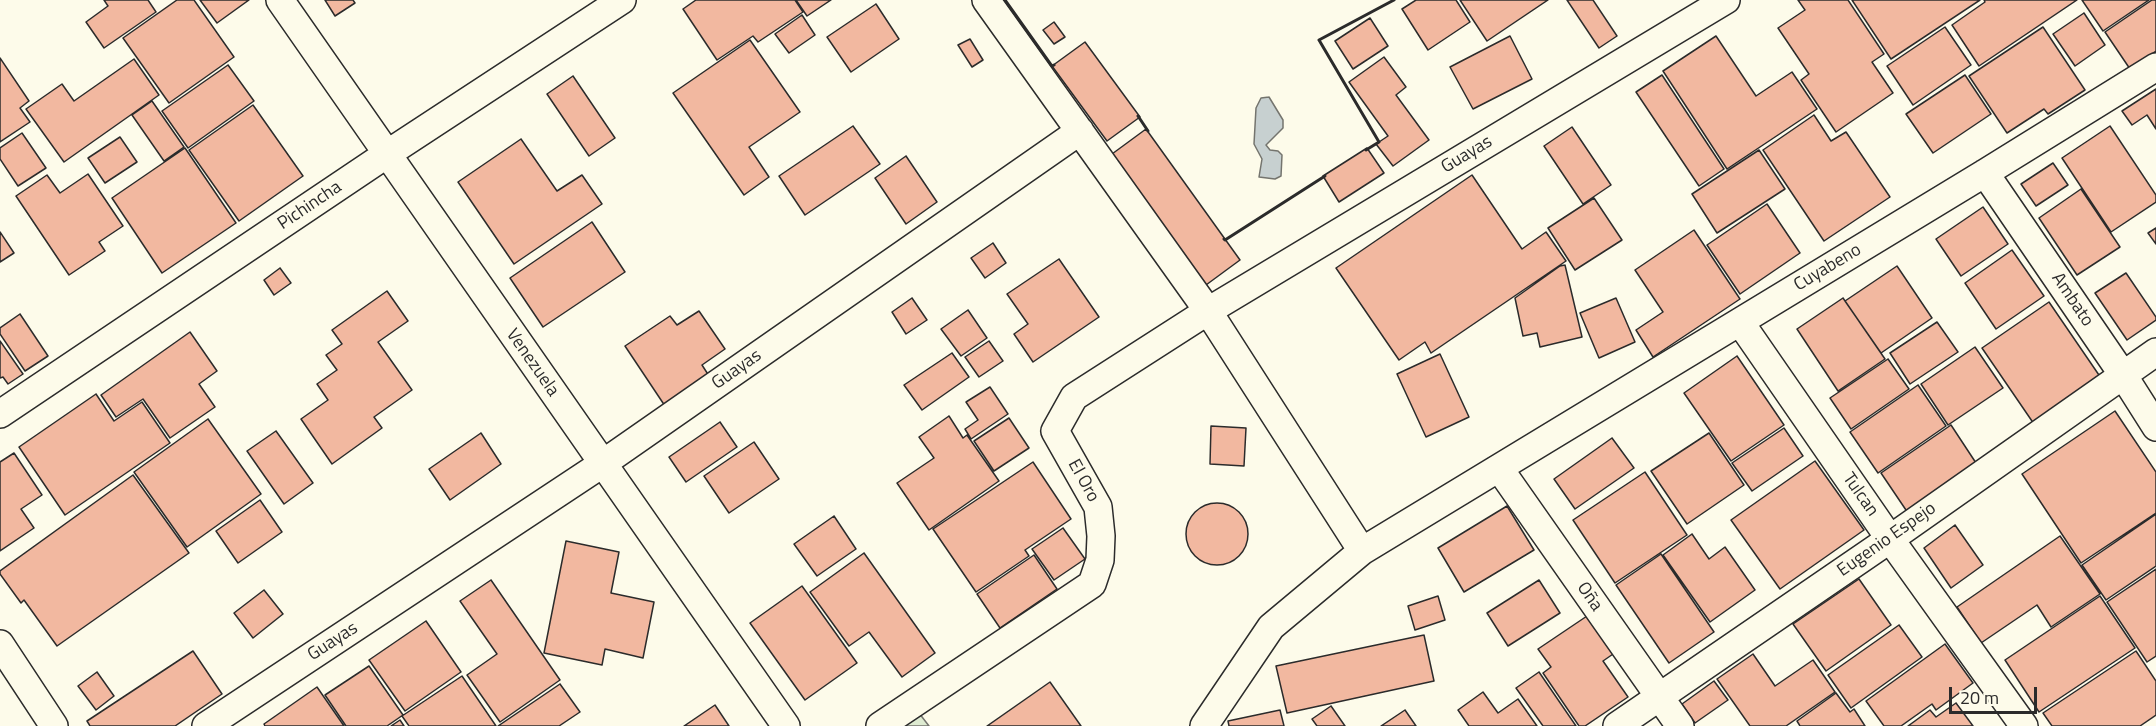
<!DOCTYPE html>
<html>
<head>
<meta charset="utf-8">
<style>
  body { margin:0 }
  #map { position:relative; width:2156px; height:726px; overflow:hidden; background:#fdfbea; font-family:"Titillium Web",sans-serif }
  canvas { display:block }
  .scale { position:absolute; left:1949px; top:687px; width:88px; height:27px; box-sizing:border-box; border:3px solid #2b2b2b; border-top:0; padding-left:8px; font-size:18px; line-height:21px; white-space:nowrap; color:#2b2b2b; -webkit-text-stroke:4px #fdfbea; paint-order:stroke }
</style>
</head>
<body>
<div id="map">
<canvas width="2156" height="726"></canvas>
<div class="scale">20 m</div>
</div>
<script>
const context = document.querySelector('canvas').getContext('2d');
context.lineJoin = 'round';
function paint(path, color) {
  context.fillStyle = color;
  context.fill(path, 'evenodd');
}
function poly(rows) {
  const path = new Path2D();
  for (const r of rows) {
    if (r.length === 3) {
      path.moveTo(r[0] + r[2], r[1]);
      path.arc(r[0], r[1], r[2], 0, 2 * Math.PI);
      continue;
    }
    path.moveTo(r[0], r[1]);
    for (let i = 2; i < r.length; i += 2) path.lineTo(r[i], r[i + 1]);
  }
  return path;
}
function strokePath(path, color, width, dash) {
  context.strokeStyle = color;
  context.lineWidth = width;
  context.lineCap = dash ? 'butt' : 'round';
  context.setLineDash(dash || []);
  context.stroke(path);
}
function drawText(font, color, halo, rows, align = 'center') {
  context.font = font + ' "Titillium Web",sans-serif';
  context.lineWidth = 4.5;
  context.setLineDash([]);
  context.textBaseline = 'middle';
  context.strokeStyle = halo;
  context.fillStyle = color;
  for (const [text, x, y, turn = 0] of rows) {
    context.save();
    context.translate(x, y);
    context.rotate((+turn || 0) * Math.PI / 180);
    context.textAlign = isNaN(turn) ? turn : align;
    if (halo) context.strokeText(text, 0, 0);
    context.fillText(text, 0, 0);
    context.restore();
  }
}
const green = poly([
  [919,713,929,726,901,726,919,713]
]);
paint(green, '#deebd1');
strokePath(green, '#74746e', 1.5);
const water = poly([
  [1269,97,1283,120,1283,128,1266,145,1270,150,1278,151,1282,155,1281,176,1275,179,1259,177,1262,159,1254,144,1256,108,1261,98,1269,97]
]);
paint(water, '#c7d0d0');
strokePath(water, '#74746e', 1.5);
const building = poly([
  [104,0,148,0,156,12,104,48,86,22,108,6,104,0],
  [177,0,194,0,234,57,169,103,123,38,177,0],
  [200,0,249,0,217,23,200,0],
  [325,0,353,0,355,3,335,16,325,0],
  [696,0,795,0,803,12,758,42,753,36,717,60,683,9,696,0],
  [796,0,831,0,807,16,796,0],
  [1416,0,1456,0,1470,22,1428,50,1402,9,1416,0],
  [1460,0,1548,0,1487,41,1460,0],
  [1567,0,1593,0,1617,36,1599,48,1567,0],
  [1798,0,1848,0,1884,54,1872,62,1893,93,1836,132,1801,80,1809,74,1778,28,1805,10,1798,0],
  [1852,0,1980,0,1891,59,1852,0],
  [1984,0,2077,0,1979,66,1952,25,1985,2,1984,0],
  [2082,0,2149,0,2103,31,2082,0],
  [2152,0,2156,0,2156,51,2130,69,2105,32,2152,0],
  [876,4,899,39,851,72,827,37,876,4],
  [2084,13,2105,45,2075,66,2053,34,2084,13],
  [802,15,815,35,789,53,775,34,802,15],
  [1370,18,1388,46,1353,69,1335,41,1370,18],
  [1054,22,1065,37,1054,44,1043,30,1054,22],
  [1945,27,1971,65,1913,105,1887,66,1945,27],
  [2043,27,2085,90,2048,114,2044,109,2007,133,1969,76,2043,27],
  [1510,36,1532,79,1473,109,1450,67,1510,36],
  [1716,36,1756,96,1792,72,1817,109,1727,169,1663,71,1716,36],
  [970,39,983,60,972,67,958,45,970,39],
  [750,40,800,112,749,147,769,177,744,195,673,93,750,40],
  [1085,42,1140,117,1107,141,1052,66,1085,42],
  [1384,57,1406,87,1396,95,1429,140,1393,166,1376,144,1388,136,1349,82,1384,57],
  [0,58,29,101,20,108,30,122,0,142,0,58],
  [134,59,159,95,64,162,26,109,62,84,74,101,134,59],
  [228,65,254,101,188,148,162,111,228,65],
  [1662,75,1724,169,1699,186,1636,92,1662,75],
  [1965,75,1991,114,1933,153,1906,114,1965,75],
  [573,76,615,138,589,156,547,94,573,76],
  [2156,89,2156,129,2147,115,2132,125,2122,111,2156,89],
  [152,101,184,147,164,161,132,115,152,101],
  [253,105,303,176,239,221,189,150,253,105],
  [1814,115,1831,141,1846,132,1890,197,1824,241,1763,150,1814,115],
  [853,126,880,164,805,215,779,176,853,126],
  [2110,126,2156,195,2156,202,2111,232,2062,158,2110,126],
  [1572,127,1611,185,1583,204,1544,146,1572,127],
  [1146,129,1240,260,1206,285,1112,154,1146,129],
  [22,133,46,168,18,186,0,159,0,148,22,133],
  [120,137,137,162,105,183,88,158,120,137],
  [521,139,557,191,582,175,602,204,514,264,458,182,521,139],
  [185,148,236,223,162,273,112,198,185,148],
  [1367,148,1384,173,1339,202,1323,176,1367,148],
  [1759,150,1785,189,1717,233,1692,194,1759,150],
  [906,156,937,202,906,224,875,178,906,156],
  [2053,163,2068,185,2036,206,2021,184,2053,163],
  [88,174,123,226,99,242,105,251,69,275,16,196,47,175,60,193,88,174],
  [1472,175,1522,249,1546,232,1566,261,1431,353,1425,342,1399,360,1336,268,1472,175],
  [2081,189,2120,247,2077,275,2039,218,2081,189],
  [1594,198,1622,240,1575,270,1548,228,1594,198],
  [1767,204,1800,253,1740,294,1707,245,1767,204],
  [1983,207,2008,244,1961,276,1936,239,1983,207],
  [592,222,625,272,543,327,510,278,592,222],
  [2156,228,2156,244,2148,233,2156,228],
  [1694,230,1740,299,1653,357,1636,330,1663,312,1635,270,1694,230],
  [0,232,14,253,0,262,0,232],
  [993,243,1006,263,985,278,971,258,993,243],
  [2012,250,2044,296,1996,329,1965,283,2012,250],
  [1059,259,1099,317,1033,362,1014,334,1028,324,1007,294,1059,259],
  [1565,265,1582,337,1540,347,1537,333,1523,336,1515,298,1560,266,1565,265],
  [1897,266,1932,318,1881,353,1845,301,1897,266],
  [280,268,291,283,274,295,264,280,280,268],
  [2126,273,2156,317,2156,320,2127,340,2095,293,2126,273],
  [387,291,408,321,378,342,412,390,374,417,382,428,332,464,301,419,328,400,317,384,337,370,326,355,342,344,332,330,387,291],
  [912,298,927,320,906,334,892,312,912,298],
  [1616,298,1635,342,1599,358,1580,313,1616,298],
  [1843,298,1885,359,1838,391,1797,329,1843,298],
  [2049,302,2101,378,2034,424,1982,348,2049,302],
  [968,310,987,338,961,356,941,329,968,310],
  [699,311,725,349,702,365,711,379,667,409,625,346,670,316,677,325,699,311],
  [20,314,48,356,25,371,0,334,0,328,20,314],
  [1937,322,1958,352,1910,384,1890,353,1937,322],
  [190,332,217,371,199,384,215,407,170,438,143,399,116,417,101,395,190,332],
  [0,341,23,374,8,384,3,377,0,378,0,341],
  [989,341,1003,361,979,377,965,357,989,341],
  [1975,347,2003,388,1948,425,1921,384,1975,347],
  [952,353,969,377,922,410,904,385,952,353],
  [1440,354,1469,417,1426,437,1397,374,1440,354],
  [1737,356,1784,425,1731,461,1684,393,1737,356],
  [1888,359,1909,389,1851,429,1830,398,1888,359],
  [1918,385,1946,426,1878,473,1850,432,1918,385],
  [990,387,1008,414,971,439,965,429,978,420,966,402,990,387],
  [96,394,114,421,142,402,170,443,65,515,19,447,96,394],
  [2115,411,2156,472,2156,513,2081,563,2022,474,2115,411],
  [949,416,963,438,967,435,999,481,929,530,897,483,934,458,919,437,949,416],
  [1009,418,1029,448,994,471,974,441,1009,418],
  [208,419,261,494,187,547,134,472,208,419],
  [720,422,737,447,686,482,669,457,720,422],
  [1951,425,1978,466,1908,513,1881,473,1951,425],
  [1211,426,1246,428,1244,466,1210,464,1211,426],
  [1784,428,1803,456,1752,491,1732,463,1784,428],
  [276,431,313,483,284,504,247,451,276,431],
  [481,433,501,464,450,500,429,469,481,433],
  [1709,433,1744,485,1687,524,1651,471,1709,433],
  [1612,438,1634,468,1575,509,1554,479,1612,438],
  [754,442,779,479,729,513,704,476,754,442],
  [14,453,42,495,21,509,34,528,0,551,0,462,14,453],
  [1815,461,1864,530,1780,589,1731,520,1815,461],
  [1033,462,1071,519,1025,550,1029,556,976,592,933,529,1033,462],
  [1645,472,1687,535,1615,583,1573,520,1645,472],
  [133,475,189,553,57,646,24,600,21,603,0,574,0,571,133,475],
  [260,500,282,532,238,563,216,531,260,500],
  [1217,534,31],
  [1507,506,1534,550,1464,592,1438,548,1507,506],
  [2156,514,2156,566,2106,600,2082,565,2156,514],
  [834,516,856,549,817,576,794,544,834,516],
  [1955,525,1983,565,1951,588,1924,548,1955,525],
  [1063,528,1085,559,1054,580,1032,549,1063,528],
  [1692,534,1709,559,1725,547,1755,590,1710,622,1663,555,1692,534],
  [2060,536,2100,594,2051,627,2037,605,1981,643,1957,607,2060,536],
  [566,541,619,552,611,593,654,602,643,658,605,649,602,665,544,653,566,541],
  [864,553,935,653,902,677,869,632,849,646,810,592,864,553],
  [1661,554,1714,632,1669,663,1616,585,1661,554],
  [1034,555,1057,589,1000,628,977,594,1034,555],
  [2156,569,2156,656,2147,662,2107,602,2156,569],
  [1859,579,1891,625,1826,671,1793,624,1859,579],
  [491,580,560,680,500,722,467,675,497,654,460,601,491,580],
  [1539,580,1560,613,1508,646,1487,613,1539,580],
  [802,586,857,663,805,700,750,623,802,586],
  [264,590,283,614,253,638,234,613,264,590],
  [1438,596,1445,620,1415,630,1408,606,1438,596],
  [2100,596,2135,648,2039,712,2005,660,2100,596],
  [1590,614,1616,652,1603,661,1628,697,1585,726,1579,726,1543,673,1551,667,1538,649,1590,614],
  [426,621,461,672,405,711,369,660,426,621],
  [1899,625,1922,657,1851,708,1828,675,1899,625],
  [1424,635,1434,681,1287,713,1276,666,1424,635],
  [1945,644,1973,683,1936,710,1932,704,1901,726,1884,726,1866,701,1945,644],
  [193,651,222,694,175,726,90,726,87,721,193,651],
  [2136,651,2156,681,2156,715,2140,726,2052,726,2043,713,2136,651],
  [1753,654,1775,686,1813,660,1835,692,1786,726,1750,726,1717,679,1753,654],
  [369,666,403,715,387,726,346,726,325,695,369,666],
  [97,672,114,696,96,710,78,686,97,672],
  [1539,672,1576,726,1543,726,1516,688,1539,672],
  [462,676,496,726,409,726,402,716,462,676],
  [1714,681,1728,700,1695,723,1682,704,1714,681],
  [1050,682,1081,726,987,726,1050,682],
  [560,684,580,712,559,726,498,726,560,684],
  [317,687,344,726,265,726,264,724,317,687],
  [1483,692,1498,713,1518,699,1537,726,1469,726,1458,710,1483,692],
  [1836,693,1850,712,1854,709,1865,726,1800,726,1797,721,1836,693],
  [1956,703,1973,726,1908,726,1930,710,1936,717,1956,703],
  [715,705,729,726,684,726,715,705],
  [1331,706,1345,726,1317,726,1312,719,1331,706],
  [1280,710,1284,726,1229,726,1228,721,1280,710],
  [1405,710,1416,726,1381,726,1405,710],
  [400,720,404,726,391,726,400,720]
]);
paint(building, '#f2b8a0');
strokePath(building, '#2b2b2b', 1.5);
const street = poly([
  [280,0,786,726],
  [986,0,1208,311,1362,551],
  [1985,173,2123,375,2156,427],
  [1740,322,1890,539,2024,726],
  [0,414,387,154,622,0],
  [1499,468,1680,726],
  [0,644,54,726],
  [206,726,602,464,1080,131],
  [880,726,1092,584,1100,560,1101,536,1098,507,1055,431,1074,397,1208,311,1726,0],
  [1204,726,1271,627,1362,551,1985,173,2156,67],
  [1617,726,1890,539,2156,352]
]);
strokePath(street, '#2b2b2b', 30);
strokePath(street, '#fdfbea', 27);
strokePath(poly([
  [1005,0,1052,66,1054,65],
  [1138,116,1148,131],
  [1366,150,1379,142,1319,40,1394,0],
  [1224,239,1225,240,1325,176]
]), '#2b2b2b', 3);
drawText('18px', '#2b2b2b', '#fdfbea', [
  ["Guayas",1467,155,-31],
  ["Pichincha",310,206,-34],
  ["Cuyabeno",1828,268,-31],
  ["Ambato",2072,300,56],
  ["Venezuela",532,363,55],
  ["Guayas",737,370,-35],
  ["El Oro",1083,481,61],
  ["Tulcan",1860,495,55],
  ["Eugenio Espejo",1887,540,-35],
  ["Oña",1589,597,55],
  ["Guayas",333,642,-33]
]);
</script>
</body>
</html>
